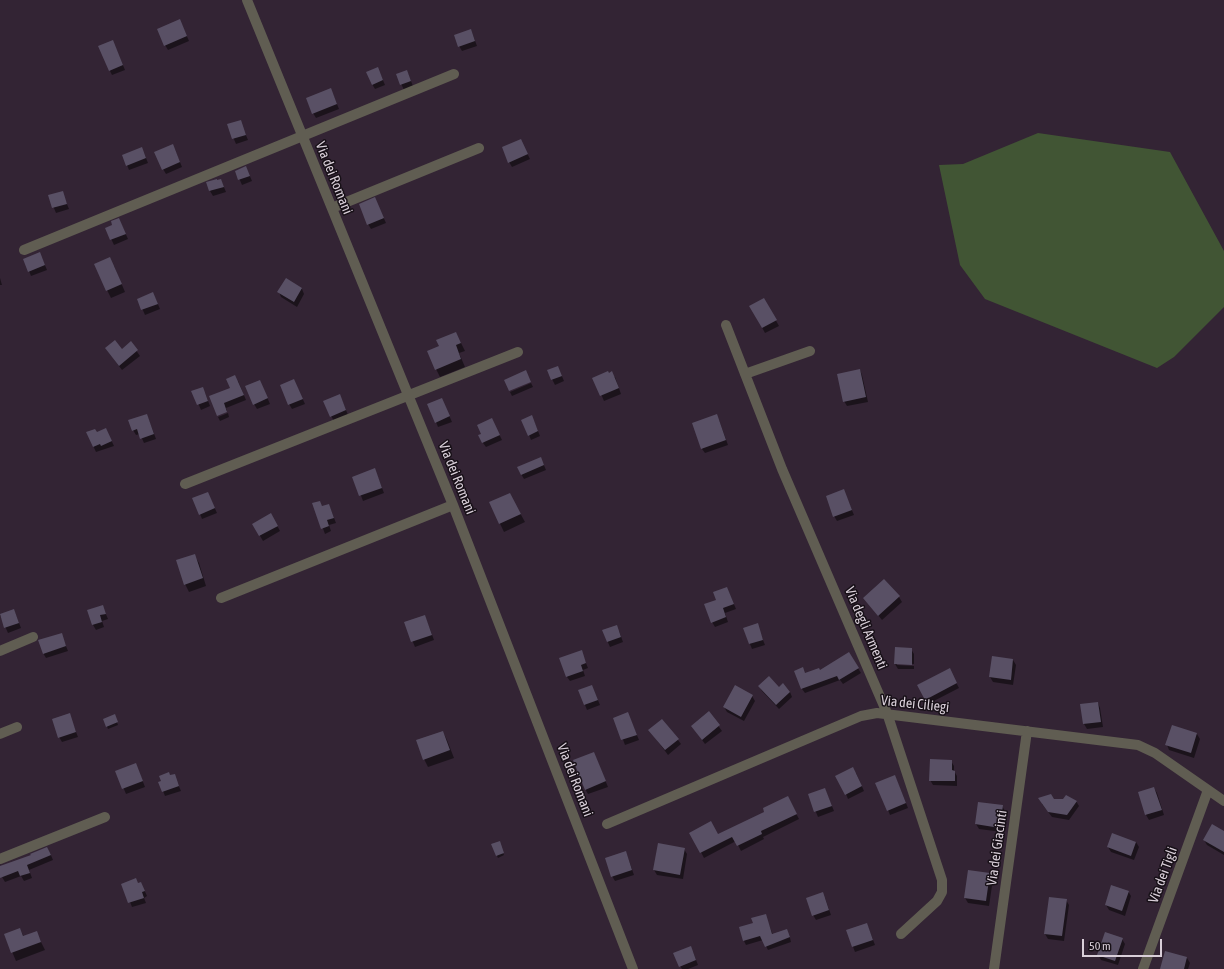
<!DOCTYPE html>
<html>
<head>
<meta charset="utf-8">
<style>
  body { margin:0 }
  #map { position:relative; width:1224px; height:969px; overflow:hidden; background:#332434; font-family:"Asap Condensed",sans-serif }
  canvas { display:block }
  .scale { position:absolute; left:1082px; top:939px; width:80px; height:18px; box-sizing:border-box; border:2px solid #d9cfd9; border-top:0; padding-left:5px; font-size:12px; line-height:14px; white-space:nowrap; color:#d9cfd9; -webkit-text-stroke:3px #171017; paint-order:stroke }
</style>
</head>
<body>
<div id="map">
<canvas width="1224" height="969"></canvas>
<div class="scale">50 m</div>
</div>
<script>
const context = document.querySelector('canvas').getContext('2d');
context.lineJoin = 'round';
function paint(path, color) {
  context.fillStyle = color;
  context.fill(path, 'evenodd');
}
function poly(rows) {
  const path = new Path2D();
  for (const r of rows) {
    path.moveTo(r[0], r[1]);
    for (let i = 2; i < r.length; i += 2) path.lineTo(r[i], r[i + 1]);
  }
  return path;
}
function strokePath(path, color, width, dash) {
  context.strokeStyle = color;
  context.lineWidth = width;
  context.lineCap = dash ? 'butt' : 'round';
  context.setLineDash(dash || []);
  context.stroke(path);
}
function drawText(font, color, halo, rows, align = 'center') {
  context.font = font + ' "Asap Condensed",sans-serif';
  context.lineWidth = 3;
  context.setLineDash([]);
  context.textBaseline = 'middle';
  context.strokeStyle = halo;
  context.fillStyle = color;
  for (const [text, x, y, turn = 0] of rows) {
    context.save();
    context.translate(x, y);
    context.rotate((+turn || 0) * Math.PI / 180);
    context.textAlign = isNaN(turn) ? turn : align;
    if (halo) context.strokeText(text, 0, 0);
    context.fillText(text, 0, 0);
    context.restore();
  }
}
paint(poly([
  [1038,133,1170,152,1224,251,1224,307,1174,357,1157,368,985,299,960,265,939,165,963,164]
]), '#415534');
paint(poly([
  [182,25,189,41,168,50,165,45],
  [471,30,477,46,462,51,459,46],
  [115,46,125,70,112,75,110,71],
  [407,71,413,86,404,90,397,75],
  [380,73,385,85,375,89,372,84],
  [333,94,339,109,316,118,313,113],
  [240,121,248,140,236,144,228,125],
  [523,145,530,159,512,167,509,162],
  [175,150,182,167,166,174,163,169],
  [144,153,148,163,129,170,127,165],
  [246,167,252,181,242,185,236,171],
  [221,180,226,192,213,196,210,191],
  [62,192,69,209,56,213,49,196],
  [375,199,386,223,371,229,368,224],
  [119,219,128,239,114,245,106,228,114,225],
  [42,258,47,270,31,276,29,271],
  [114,266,125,292,111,298,107,290],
  [0,278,2,285,0,285],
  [287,280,302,289,304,294,297,307,281,297,279,292],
  [153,293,160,309,145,315,138,299],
  [764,299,779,326,765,333,751,307],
  [456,333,465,351,459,353,465,367,440,377,436,369,440,347],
  [131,343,140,356,122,370,106,349,121,350],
  [558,367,564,381,555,385,548,371],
  [860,370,862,375,868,402,847,406,844,401],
  [615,377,621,394,604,401,594,378],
  [294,380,305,404,292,409,289,404],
  [238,381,246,400,226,408,227,411,217,415,231,388],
  [260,381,270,404,257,409,254,404],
  [531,383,533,387,512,396,510,392],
  [193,391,205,393,210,406,201,410],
  [342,400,348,415,334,421,331,416],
  [444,404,452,422,438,427,436,422],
  [228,413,229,417,220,421,218,417],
  [147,415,156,439,144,443,140,434,136,435,133,430],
  [719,420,728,445,705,453,702,449],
  [534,421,540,436,531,440,529,435],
  [494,424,502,440,486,447,483,443],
  [106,429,114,446,96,452,87,433,97,433],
  [543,463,546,470,524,479,521,474],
  [377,475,384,493,363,501,354,477],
  [844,491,854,515,837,521,834,516],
  [210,498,217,513,202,519,200,514],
  [320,502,322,507,329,505,336,523,329,525,331,531,325,534,314,504],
  [514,502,525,522,504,532,490,503],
  [271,514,280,531,263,541,253,524],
  [194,555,199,563,206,586,189,592,185,584],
  [727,588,736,609,725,613,728,622,715,627,712,622,717,600],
  [899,597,902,602,882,620,864,598],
  [103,607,108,619,102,621,104,627,96,630,93,625],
  [14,610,21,628,8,633,0,615],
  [425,616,434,640,415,647,405,623],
  [757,625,765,645,752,649,744,629],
  [603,631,619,631,623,642,610,647],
  [61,634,68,651,46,658,43,653],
  [911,649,914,654,914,664,897,663,897,665,914,666,914,669,898,669,895,664],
  [581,651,588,668,583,670,585,676,570,681,567,677],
  [849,654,861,673,843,684,840,680,805,693,802,689,802,669,805,674,820,672],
  [1013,660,1016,665,1013,685,993,682,990,677],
  [949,669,959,688,928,704,918,685],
  [592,686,600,705,587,710,585,705],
  [759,686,790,692,792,697,779,709,762,691],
  [752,696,755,701,744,721,727,712,724,707],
  [1098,703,1100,708,1103,727,1087,729,1084,724,1081,705],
  [709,713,722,731,705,744,692,726],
  [69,714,78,737,62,742,59,737],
  [628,714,639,740,625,745,615,718],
  [115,717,118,725,108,729,104,719],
  [443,732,447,740,454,758,428,767,424,759],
  [1197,734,1200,739,1194,758,1169,750,1167,745],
  [653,735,678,740,681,744,668,755],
  [596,758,608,787,588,794,585,789],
  [951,761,954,766,954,771,957,776,957,786,933,785,930,780],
  [138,769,145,787,126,794,117,772],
  [856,773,864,791,848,799,846,794],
  [174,775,181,791,165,796,163,791,162,782],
  [895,776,908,808,890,815,888,810],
  [1154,788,1157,793,1164,815,1149,820,1146,815],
  [825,789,834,811,818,817,809,795],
  [1053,800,1076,801,1079,806,1069,820,1052,817,1042,804],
  [790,802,799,819,763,837,764,839,741,851,736,841,704,858,691,833,717,835],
  [979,803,1002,806,1005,811,1002,832,979,829,976,824],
  [1224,832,1224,855,1207,845,1204,840],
  [1136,842,1139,847,1134,860,1111,852,1108,847],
  [500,844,504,855,498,858,497,856],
  [684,849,687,854,683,879,657,875,654,870],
  [626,852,634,875,615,881,612,876],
  [50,853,53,860,29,870,32,878,24,881,21,876,5,882,2,877,0,867],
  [990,874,993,879,989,906,968,903,965,898],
  [141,883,147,896,144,898,146,903,132,907,123,884],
  [1128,891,1131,896,1125,916,1109,910,1106,905],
  [825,898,831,915,816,920,813,915],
  [1066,900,1069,905,1064,941,1048,939,1045,934],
  [765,915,773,935,789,934,791,942,768,950,763,940,746,945,744,941,754,924],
  [867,924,875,945,855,952,847,931],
  [20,929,24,937,36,932,45,950,16,961,5,935],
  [1122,939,1125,944,1118,965,1101,960,1098,955],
  [693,952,698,965,688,969,682,969,680,966],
  [1187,958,1190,963,1188,969,1161,969]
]), '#0007');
paint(poly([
  [180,19,187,36,164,46,157,29],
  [471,29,475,41,458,47,454,35],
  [113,40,123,65,109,71,98,46],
  [378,67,383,80,372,85,366,72],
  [407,70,411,81,400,85,396,74],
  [331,88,337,104,312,114,306,98],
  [241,120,246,135,232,139,227,124],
  [521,139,528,154,508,163,502,147],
  [173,144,180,162,162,170,154,152],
  [142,147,146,158,126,166,122,155],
  [246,166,250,176,238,180,235,171],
  [217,179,217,180,221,179,224,187,209,191,206,182],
  [63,191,67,204,52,208,48,195],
  [375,197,384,218,367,225,359,204],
  [119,218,126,234,110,240,105,228,112,225,111,221],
  [40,252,45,265,28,272,23,259],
  [110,257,122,284,106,291,94,264],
  [286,278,302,288,294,302,277,292],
  [153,292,158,304,141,310,137,299],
  [764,298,777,320,762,328,749,306],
  [456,332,461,343,456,345,461,359,435,370,427,351,439,346,436,340],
  [115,340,122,349,131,341,138,350,119,366,105,348],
  [558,366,562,376,551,380,547,370],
  [860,369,866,397,843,402,837,374],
  [526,370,531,382,509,391,504,380],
  [608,371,609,373,612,371,619,388,600,396,592,378],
  [235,375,244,395,224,403,227,412,217,416,209,396,230,388,226,379],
  [294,379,303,399,288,405,280,385],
  [260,380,268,398,253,405,245,386],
  [203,387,208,401,197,405,191,391],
  [340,394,346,410,330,417,323,401],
  [442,398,450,416,435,423,427,404],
  [147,414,154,434,140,439,137,429,132,431,128,420],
  [717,414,726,440,701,449,692,423],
  [532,415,538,431,528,436,521,420],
  [492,418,500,435,482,443,478,435,481,434,477,425],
  [106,428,112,441,101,446,100,444,93,447,86,432,95,429,97,432],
  [541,457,544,465,521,475,517,467],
  [375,468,382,488,359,496,352,477],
  [844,489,852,510,833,517,826,496],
  [208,492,215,508,199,515,192,498],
  [510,493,521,514,499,524,489,502],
  [320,501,322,506,329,504,334,518,327,520,329,526,321,529,312,503],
  [271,513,278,526,259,536,252,524],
  [195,554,203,578,184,585,176,560],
  [884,579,900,596,878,616,863,598],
  [727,587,734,604,723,608,726,617,711,623,704,604,716,600,713,592],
  [103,605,106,614,100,615,102,622,92,625,87,610],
  [14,609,19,623,4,628,0,614],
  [425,615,432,635,411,642,404,622],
  [758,623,763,640,749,644,743,628],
  [617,625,621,637,607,642,602,630],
  [62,633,66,646,43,654,38,640],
  [895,647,912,648,912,665,894,664],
  [582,650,586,663,581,665,583,671,566,677,559,658],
  [849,652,859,668,839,680,837,676,801,689,794,671,803,667,805,673,819,668,820,670],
  [992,656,1013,659,1011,680,989,677],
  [950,668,957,683,925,700,917,685],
  [769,676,779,687,783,683,790,692,776,705,758,686],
  [592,685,598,700,584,705,578,690],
  [735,685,753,695,741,717,723,707],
  [1098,702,1101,722,1083,724,1080,704],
  [709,711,720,725,702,740,691,726],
  [628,712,637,735,621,740,613,718],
  [70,713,76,732,58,738,52,719],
  [115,714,118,722,106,727,103,719],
  [662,719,679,739,665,750,648,730],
  [1172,725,1197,733,1191,753,1165,745],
  [443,731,450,750,423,760,416,740],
  [594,752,606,781,585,790,573,760],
  [930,759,952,760,952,770,955,771,955,781,929,781],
  [136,763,143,781,122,789,115,771],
  [853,767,862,786,845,795,835,776],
  [169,772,170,775,175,774,179,786,162,792,158,782,161,781,159,776],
  [895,775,906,803,887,811,875,783],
  [1154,787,1162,810,1145,815,1138,792],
  [825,788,832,806,814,812,808,794],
  [1051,794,1054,799,1063,799,1066,795,1077,801,1067,815,1048,812,1038,798],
  [788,796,797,814,761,831,762,834,737,846,732,837,700,853,689,833,711,821,718,834,764,812,763,808],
  [978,802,1003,805,1000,828,975,824],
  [1212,824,1224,831,1224,852,1203,840],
  [1112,833,1136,842,1131,856,1107,847],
  [500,841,504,853,496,856,491,844],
  [658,843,685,848,680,875,653,870],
  [47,847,51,855,27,865,30,873,20,876,18,871,0,878,0,866,31,855,30,854],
  [626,851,632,870,611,877,605,858],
  [968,870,990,873,986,901,964,898],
  [136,878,138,883,141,882,145,891,142,892,144,898,128,903,121,884],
  [1111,885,1129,891,1122,911,1105,905],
  [823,892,829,910,812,916,806,898],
  [1049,897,1067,899,1062,936,1044,934],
  [766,914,772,934,787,929,790,937,765,947,760,936,743,941,739,927,753,923,751,918],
  [867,923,873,940,852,947,846,930],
  [20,928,23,936,37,931,41,942,11,953,4,934],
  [1105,932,1123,938,1115,961,1097,955],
  [691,946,696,960,679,967,673,953],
  [1165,951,1187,957,1184,969,1160,969]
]), '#595065');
strokePath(poly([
  [247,0,453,505,633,969],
  [332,208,479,148],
  [24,250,454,74],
  [726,325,782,469,887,713,942,880,942,892,937,901,901,934],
  [745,374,810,351],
  [185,484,518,352],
  [221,598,453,505],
  [0,651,33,637],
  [0,734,17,727],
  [607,824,861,716,877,713,1138,745,1155,753,1224,801],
  [0,859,105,817],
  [994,969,1027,731],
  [1143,969,1208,790]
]), '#605d52', 10);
drawText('14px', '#d9cfd9', '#171017', [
  ["Via dei Romani",334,178,68],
  ["Via dei Romani",457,478,68],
  ["Via degli Armenti",866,628,67],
  ["Via dei Ciliegi",915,704,6],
  ["Via dei Romani",575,780,69],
  ["Via dei Giacinti",997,848,-82],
  ["Via dei Tigli",1163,875,-70]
]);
</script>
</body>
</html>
